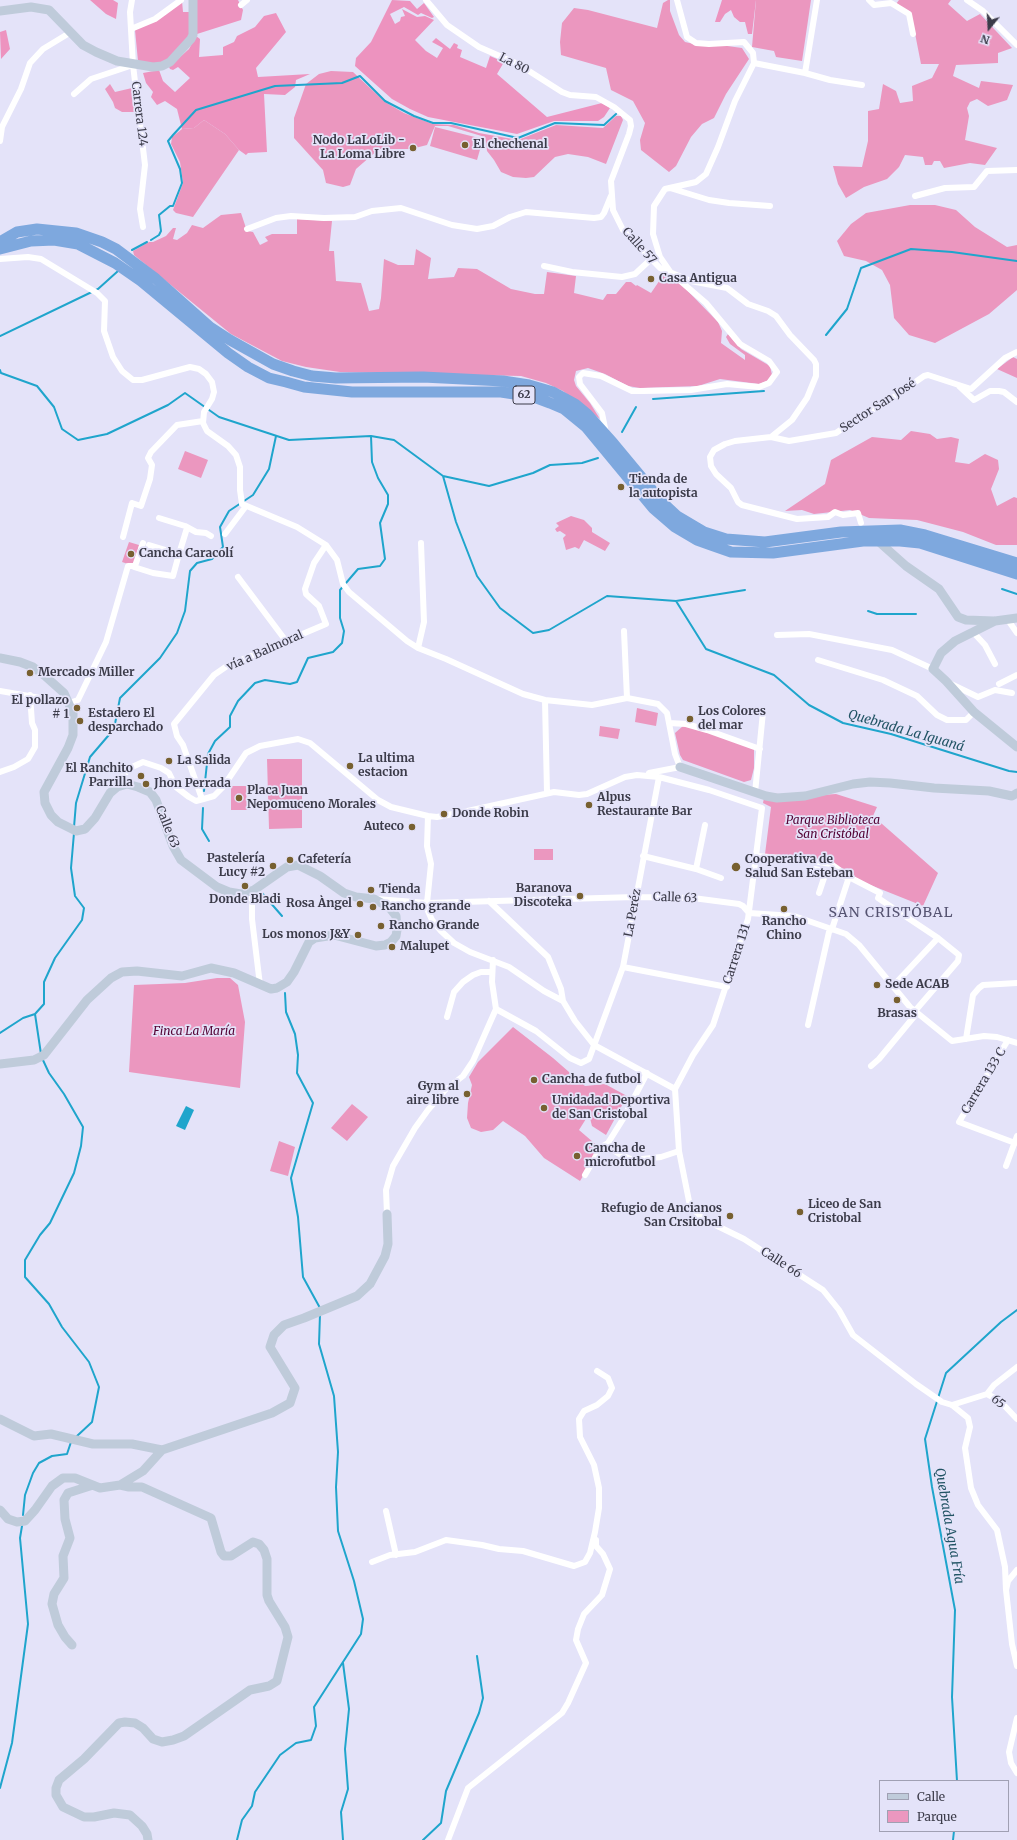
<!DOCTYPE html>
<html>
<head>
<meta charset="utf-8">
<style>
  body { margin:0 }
  #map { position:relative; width:1017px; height:1840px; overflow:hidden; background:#e4e3f9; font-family:Merriweather,serif }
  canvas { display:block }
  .legend { position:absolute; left:879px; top:1780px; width:130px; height:52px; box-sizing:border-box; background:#e4e3f9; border:1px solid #a0a0b3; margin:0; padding:5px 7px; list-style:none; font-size:12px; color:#3b3b49 }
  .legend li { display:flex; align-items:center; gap:8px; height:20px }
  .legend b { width:20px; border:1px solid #a0a0b3 }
  .north { position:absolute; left:969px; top:8px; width:40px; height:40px; -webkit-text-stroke:3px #e4e3f9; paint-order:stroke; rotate:198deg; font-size:11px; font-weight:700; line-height:16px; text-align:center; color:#3b3b49 }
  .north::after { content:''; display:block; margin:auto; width:14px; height:18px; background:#3b3b49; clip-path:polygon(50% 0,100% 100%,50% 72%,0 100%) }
</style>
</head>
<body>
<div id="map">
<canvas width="1017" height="1840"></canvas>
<ul class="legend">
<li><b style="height:5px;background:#bfcbda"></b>Calle</li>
<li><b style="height:11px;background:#eb97bf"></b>Parque</li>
</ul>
<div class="north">N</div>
</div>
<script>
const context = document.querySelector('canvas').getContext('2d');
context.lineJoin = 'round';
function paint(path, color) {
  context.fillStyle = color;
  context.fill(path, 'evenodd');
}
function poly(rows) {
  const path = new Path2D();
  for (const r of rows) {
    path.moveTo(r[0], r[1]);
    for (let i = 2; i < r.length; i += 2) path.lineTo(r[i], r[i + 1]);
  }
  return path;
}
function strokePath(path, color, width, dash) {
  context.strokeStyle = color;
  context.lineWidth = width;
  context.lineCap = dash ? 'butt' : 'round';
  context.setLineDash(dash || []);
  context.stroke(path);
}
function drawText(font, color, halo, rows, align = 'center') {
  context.font = font + ' Merriweather,serif';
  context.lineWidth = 3.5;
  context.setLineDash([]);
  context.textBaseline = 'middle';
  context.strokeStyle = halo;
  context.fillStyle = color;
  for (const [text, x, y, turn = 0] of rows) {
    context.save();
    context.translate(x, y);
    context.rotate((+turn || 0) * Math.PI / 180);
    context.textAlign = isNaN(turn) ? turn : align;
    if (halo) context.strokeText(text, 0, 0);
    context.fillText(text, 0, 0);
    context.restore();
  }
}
paint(poly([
  [668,0,670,0,670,11,679,35,685,42,703,46,720,45,742,48,749,59,726,94,714,118,702,124,691,137,676,166,669,172,641,150,640,140,645,123,633,101,611,90,606,68,561,55,560,42,562,23,574,8,588,10,657,28,663,3],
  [756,0,811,0,802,61,776,57,774,51,752,47],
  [899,0,951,0,948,4,967,21,980,14,1012,48,998,53,998,63,956,65,953,76,979,88,981,81,1013,85,1007,100,988,106,977,99,970,102,967,108,969,116,965,140,997,148,985,165,970,163,944,168,940,161,934,161,932,165,925,165,923,157,905,155,899,167,887,179,864,187,846,198,838,184,833,166,862,167,868,141,868,111,879,109,883,84,896,91,900,103,913,101,912,86,932,78,939,64,921,64,911,13,896,4],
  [331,71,353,72,385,102,404,113,422,120,433,124,454,125,479,133,518,140,556,125,603,128,616,116,621,116,623,120,606,164,588,157,568,154,555,157,534,177,526,178,513,177,501,172,494,160,487,151,485,137,448,126,435,126,427,145,411,149,379,149,356,169,350,185,343,187,326,183,323,170,294,138,294,118,306,84,319,74],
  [110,84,115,92,132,88,135,112,122,112,115,108,113,102,105,89],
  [204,120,225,134,239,150,193,217,176,213,173,210,183,183,180,162,171,144,172,137,182,129,194,128],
  [435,127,483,139,477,160,430,146],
  [910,205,935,205,956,210,975,227,1007,247,1017,245,1017,290,989,314,935,343,909,335,894,318,890,285,882,270,866,261,844,256,837,241,851,224,866,213],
  [241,213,247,231,253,232,260,245,268,241,265,237,272,234,297,234,297,219,332,221,329,251,334,251,336,281,361,283,369,311,379,309,381,298,384,259,398,265,414,265,416,249,431,258,428,279,454,277,458,268,477,269,511,289,535,294,544,294,547,272,576,276,574,293,603,300,607,294,616,294,626,282,631,282,636,286,637,285,651,293,664,274,678,281,718,322,722,331,721,343,745,360,745,355,730,344,726,337,728,334,741,349,770,366,772,375,767,381,759,384,720,379,698,386,640,388,628,386,605,374,588,368,576,371,574,380,576,386,590,403,600,419,563,391,546,383,521,376,340,372,306,367,282,361,231,334,134,255,133,251,149,242,153,242,166,236,173,228,176,228,173,239,177,240,187,233,192,225,203,228,221,215],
  [1013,357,1017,359,1017,378,997,369],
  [911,431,930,434,937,439,951,437,959,439,955,462,969,464,985,454,998,460,999,469,991,489,997,506,1014,497,1017,498,1017,545,996,545,963,532,917,520,869,518,850,510,814,514,802,510,785,511,825,484,831,460,872,437,901,440],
  [185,451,208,460,201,478,178,469],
  [571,516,584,520,592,528,592,532,610,543,605,551,584,540,579,549,575,547,566,550,563,538,566,535,560,531,557,532,555,529,559,526,556,523],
  [129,542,139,545,134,566,122,562],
  [637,708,658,713,656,726,635,722],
  [600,726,620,729,618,739,599,736],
  [683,726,690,727,754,747,754,768,751,780,744,782,683,760,680,755,675,733],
  [267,759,302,759,302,828,269,829],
  [231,786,246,786,247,810,231,810],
  [765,793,807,796,836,794,877,807,873,816,938,873,923,906,853,878,832,863,765,854,771,807,763,803],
  [534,849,553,849,553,860,534,860],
  [217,978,230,978,238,985,245,1022,240,1088,129,1072,134,985,185,983],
  [513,1027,553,1058,585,1086,605,1084,627,1096,606,1135,592,1126,589,1114,579,1130,600,1148,580,1181,544,1158,525,1136,503,1121,493,1130,481,1132,471,1128,467,1118,468,1103,472,1085,469,1077,478,1062],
  [352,1104,368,1117,347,1141,331,1128],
  [279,1141,295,1147,288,1176,270,1171]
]), '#eb97bf');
paint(poly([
  [90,0,113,0,118,3,116,19,106,14],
  [195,0,238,0,243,10,241,20,197,34],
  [392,0,410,1,417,9,424,3,434,17,432,18,421,13,418,15,404,7,390,14,395,24,400,21,401,17,405,16,402,9,417,17,425,16,434,20,415,40,426,51,437,58,443,48,432,42,436,38,450,49,454,43,458,45,457,48,462,50,460,57,486,68,490,56,504,62,497,74,547,117,602,103,610,108,604,117,598,121,554,121,517,134,428,117,410,109,392,99,355,66,356,58,371,42],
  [722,0,756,0,752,34,748,34,745,22,740,22,734,17,731,10,725,14,720,22,715,22],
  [182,1,183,12,189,12,189,37,168,59,157,64,138,61,135,30],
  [276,13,286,32,256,68,258,77,310,74,296,80,295,87,285,95,264,94,267,152,248,153,246,155,239,150,225,134,204,120,194,128,182,129,177,109,165,101,157,105,151,97,153,92,146,83,143,73,159,70,163,81,175,92,190,78,178,67,173,70,170,69,169,67,189,49,196,36,200,39,199,57,223,55,223,47,234,42,237,36,255,27,264,16],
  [6,30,10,49,1,59,0,32]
]), '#ed93bf');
paint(poly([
  [186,1106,194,1110,185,1130,176,1126]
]), '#1fa5cc');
strokePath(poly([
  [151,240,159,235,161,231,159,215,170,206,173,206,182,183,180,169,168,141,173,135,196,110,275,86,342,83,360,76,385,101,414,116,433,123,451,123,518,138,555,123,604,125,616,114],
  [132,250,147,242],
  [826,335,847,309,861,268,911,249,952,252,1017,261],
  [0,336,98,289,118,271],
  [0,370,1,373,37,386,54,407,62,429,78,440,107,434,168,405,185,393,219,417,289,440,371,436,394,440,443,476,456,522,477,576,500,608,533,633,549,630,607,596,676,601,706,649,774,675,809,705,843,723,891,734,1009,771,1017,772],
  [653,399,764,391],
  [622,432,636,407],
  [443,476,489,486,533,473,550,465,582,463,598,458],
  [1002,589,1017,594],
  [676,601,745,590],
  [868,611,877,614,916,614],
  [204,791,208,754,215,741,230,727,230,716,238,701,255,683,265,680,290,684,297,682,308,658,333,652,342,643,344,631,340,618,340,590,358,569,380,566,385,559,380,523,388,504,388,495,378,478,372,462,371,436],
  [203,808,202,829,209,841],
  [74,827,76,803,90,757,114,729,120,698,160,658,177,633,185,611,190,571,197,563,212,559,223,547,220,527,229,511,253,495,269,469,276,436],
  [262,893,282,916],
  [285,993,286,1012,295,1034,298,1055,297,1073,313,1103,291,1178,298,1217,303,1277,320,1308],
  [35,1014,41,1054],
  [0,1033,23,1018,35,1014,44,1004,44,982,55,958,82,920,84,908,75,896,71,868,74,833],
  [42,1058,49,1073,64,1094,83,1127,81,1146,74,1173,50,1223,40,1235,25,1260,25,1277,49,1304,62,1327,89,1362,99,1387,92,1422,77,1436],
  [23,1515,25,1495,33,1473,39,1463,52,1456,67,1454,71,1442],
  [343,1663,349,1709,345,1749,348,1789,341,1812,343,1840],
  [957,1781,952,1697,955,1610,932,1487,925,1439,946,1373,1001,1322,1017,1310],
  [0,1788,12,1743,28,1624,20,1538,22,1526],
  [237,1840,242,1820,252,1806,255,1792,280,1755,296,1743,311,1740,316,1726,314,1707,361,1634,363,1619,354,1581,338,1531,336,1487,338,1452,334,1396,319,1344,320,1314],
  [423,1840,441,1823,446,1791,479,1713,483,1698,477,1656],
  [953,1840,954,1831]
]), '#1fa5cc', 2);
strokePath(poly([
  [132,0,130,12,133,65,145,165,140,209,143,227],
  [426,0,447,25,479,47,518,64,562,92,570,95,596,97,614,107,630,120,631,126,629,134,611,181,613,210,623,230,660,268,691,281,727,288,748,304,768,311,776,316,790,335,814,360,816,364,816,376,807,398,792,420,771,437],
  [869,0,874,5,891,3,909,14,913,34],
  [967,0,983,11,1017,45],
  [241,5,247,0],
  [131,29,155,19,181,0],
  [754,63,805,73,830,80,862,85],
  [805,73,817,0],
  [74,94,91,79,133,65],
  [0,141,2,127,21,89,30,63,43,49,71,32],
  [670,188,709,200,729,203,770,206],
  [915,196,945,188,974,187,987,171,1017,170],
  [247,229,276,218,291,216,324,218,355,217,372,211,401,208,452,225,477,229,493,226,510,217,526,212,594,218,601,217,604,213,611,196],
  [0,259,28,257,41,259,97,293,105,301,104,331,113,357,122,371,133,380,142,380,190,367,199,369,206,374,212,382,214,392,212,399,204,412,203,423,207,431,228,446,236,455,240,467,240,490,242,504,297,527,326,545,337,560,343,584,349,592,407,641,418,648,446,659,523,694,545,700,592,705,627,698,658,704,667,713,675,754,680,767,649,773],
  [544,266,572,272,622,277,635,274,650,260],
  [959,386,974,400,990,391,999,391,1004,392,1017,402],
  [606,433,602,413,580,384,579,377,583,373,601,376,632,391,643,391,691,390,727,384,759,387,769,383,777,372,769,361,740,344,706,303,671,273,660,257,653,234,654,206,665,189,696,182,706,174,718,147,735,101,754,63,753,53,744,42,709,44,696,43,687,37,677,0],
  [159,518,185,526,196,532,206,533,211,536],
  [861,523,858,513,843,515,835,512,828,517,797,519,742,505,738,502,731,488,716,474,711,466,710,457,714,450,725,444,735,441,771,437,789,441,836,433,862,415,887,402,924,376,928,375,971,389,1005,358,1017,352],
  [225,534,246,506],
  [123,537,132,503,141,506,150,479,152,465,148,458,151,452,177,425,203,421],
  [149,545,179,554,187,528],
  [134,567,153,573,173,576,179,554],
  [238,577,286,641],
  [1008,620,1017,633],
  [624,631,627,698],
  [972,631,985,645,995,664],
  [777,635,809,634,892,650,933,669],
  [418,648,424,622,421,543],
  [818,660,883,680,917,696,937,715,947,720,966,720,974,712],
  [949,683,978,697,995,690,1012,693],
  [999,684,1017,675],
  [0,691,69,703,78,700,106,642,128,566,135,566,143,543],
  [545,700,547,793],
  [669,723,686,724,707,730,760,749],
  [0,772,14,767,28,759,35,747,35,730,32,723,30,695],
  [117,787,123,775,132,767,143,762,161,768,169,773,176,787,189,797,196,801,207,798,214,796,223,787,246,753,260,746,298,739,310,743,378,800,391,807,428,816,437,817,463,812,554,792,579,795,587,794,625,777,637,775,659,777,709,790,762,808,748,919,713,1025,693,1055,675,1089,679,1151,690,1206,703,1219,744,1239,823,1290,839,1310,853,1335,916,1384,942,1402,952,1405,968,1418,970,1427,965,1448,971,1488,978,1505,997,1530,1005,1567,1006,1590],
  [755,793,763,712],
  [202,799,183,745,177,736,174,724,214,675,227,666,326,624,319,606,306,594,305,589,314,563,326,545],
  [428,816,427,846,431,864,427,903,428,911,432,920,441,931,454,943,470,952,509,967,544,991,563,1001],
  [643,856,696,869,721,878],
  [757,856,807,860,831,864,849,877,880,893,878,898,938,938,959,955,958,961,915,1011],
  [696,869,705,825],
  [815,869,826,872],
  [252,891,252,919,260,985],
  [819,893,826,872,847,877],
  [376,899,427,903,635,897,693,898,739,904,743,906,749,913,794,916,846,934,859,945,910,1007,952,1041,984,1036,997,1037,1017,1043],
  [489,901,548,957,561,989,563,1001,575,1021,594,1045,675,1089],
  [493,960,492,982,496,1009],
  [623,967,727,987],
  [893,986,938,938],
  [447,1017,454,992,463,982,473,975,481,972,492,972],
  [808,1025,829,932,832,929,849,877],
  [966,1039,973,995,979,988,983,985,1017,983],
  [1008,1040,959,1122,1015,1143],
  [871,1066,879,1059,917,1013],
  [608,1143,611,1149,621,1155,633,1160,661,1157,679,1151],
  [1006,1166,1017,1136],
  [585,1175,601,1147,608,1143,623,1119,647,1073],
  [387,1214,386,1190,393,1166,415,1128,428,1110,445,1090,463,1076,473,1061,496,1009,536,1031,570,1058,581,1063,589,1059,623,967,659,777],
  [987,1394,994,1385,1017,1367],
  [952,1405,987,1394,1000,1401,1017,1419],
  [386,1511,396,1555],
  [372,1562,390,1555,415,1552,446,1540,482,1545,499,1549,523,1551,574,1566,585,1562,590,1553,595,1532,599,1508,599,1488,594,1465,580,1437,579,1419,584,1411,597,1405,608,1396,612,1388,608,1378,597,1371],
  [1017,1570,1008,1581,1006,1590,1012,1644,1017,1666],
  [1017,1718,1009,1752,1011,1763,1017,1773],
  [448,1840,468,1788,562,1713,568,1703,586,1663,576,1640,578,1629,584,1614,602,1595,610,1569,603,1554,596,1546,596,1540]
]), '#fff', 6);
strokePath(poly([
  [0,11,31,7,49,10,83,45,96,52,117,61,153,67,162,66,170,62,191,39,193,35,193,0],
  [878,541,906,566,939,589,958,617,966,620,994,621],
  [1017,618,995,621,955,641,941,653,933,669,946,681,974,712,1017,747],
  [0,658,20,662,33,667,45,676,64,693,73,713,73,735,68,748,44,792,45,803,51,815,58,822,76,831,85,829,95,818,110,793,117,787,127,784,138,787,150,792,156,800,173,846,181,860,217,887,229,892,241,894,254,890,287,867,298,865,320,876,344,893,356,897,374,899,389,907,396,916,397,930,396,936,391,942,385,945,376,946,334,935,315,938,309,942,294,972,287,982,277,988,271,989,234,973,211,968,182,976,137,971,122,972,111,978,87,1000,44,1055,34,1060,0,1064],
  [680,767,766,796,777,798,805,796,853,784,870,782,890,783,934,788,989,791,1012,796,1017,793],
  [0,1419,34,1436,51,1434,93,1444,132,1444,162,1450],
  [120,1485,129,1487,142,1487,211,1518,221,1552,224,1556,231,1556,253,1542,259,1544,264,1550,267,1559,267,1595,269,1601,285,1627,288,1637,277,1681,269,1686,250,1690,184,1736,173,1740,162,1742,153,1739,143,1728,135,1723,125,1722,119,1723,84,1759,59,1780,56,1788,56,1795,63,1807,84,1817,94,1817,114,1813,130,1815,142,1826,147,1834,148,1840],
  [0,1510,8,1519,17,1522,25,1521,35,1510,52,1486,63,1478,75,1478,100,1488,120,1485,143,1471,162,1450,272,1413,290,1403,295,1388,270,1347,274,1335,284,1325,304,1318,357,1296,370,1284,385,1256,388,1244,387,1214],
  [72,1645,65,1637,58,1625,52,1604,54,1594,64,1578,63,1556,70,1538,65,1519,64,1500,68,1493,93,1485]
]), '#bfcbda', 9);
strokePath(poly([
  [0,242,17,232,37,229,76,233,102,242,116,249,156,279,210,327,230,340,273,364,293,371,312,376,336,378,423,377,503,381,529,385,553,392,575,404,587,414,613,443,662,502,677,516,704,532,726,539,765,542,841,532,900,530,925,535,1017,563],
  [0,249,31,241,54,240,78,244,115,263,141,281,228,353,248,367,269,378,286,382,304,387,352,392,501,392,534,397,550,403,564,409,586,427,653,508,675,527,697,540,711,545,731,552,773,553,863,541,900,541,920,543,1017,574]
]), '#7ea8de', 11);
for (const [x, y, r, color] of [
  [465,145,4,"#776030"],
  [413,148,4,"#776030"],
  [651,279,4,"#776030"],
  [621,487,4,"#776030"],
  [131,554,4,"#776030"],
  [30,673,4,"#776030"],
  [77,708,4,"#776030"],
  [690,719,4,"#776030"],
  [80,721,4,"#776030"],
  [169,761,4,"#776030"],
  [350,766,4,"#776030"],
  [141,776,4,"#776030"],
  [146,784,4,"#776030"],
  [239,798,4,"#776030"],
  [589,805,4,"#776030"],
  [444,814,4,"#776030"],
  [412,827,4,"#776030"],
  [290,860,4,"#776030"],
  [273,866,4,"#776030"],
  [736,867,5,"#776030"],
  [245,886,4,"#776030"],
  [371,890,4,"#776030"],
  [580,896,4,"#776030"],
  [360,904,4,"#776030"],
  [373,907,4,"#776030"],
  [784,909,4,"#776030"],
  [381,926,4,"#776030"],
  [358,935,4,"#776030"],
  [392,947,4,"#776030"],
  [877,985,4,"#776030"],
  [897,1000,4,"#776030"],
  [534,1080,4,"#776030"],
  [467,1094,4,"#776030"],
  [544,1108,4,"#776030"],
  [577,1156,4,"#776030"],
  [800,1212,4,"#776030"],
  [730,1216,4,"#776030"]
]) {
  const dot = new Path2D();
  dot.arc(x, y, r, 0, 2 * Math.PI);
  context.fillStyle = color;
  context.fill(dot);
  strokePath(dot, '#e4e3f9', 1.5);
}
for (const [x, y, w] of [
  [524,395,22]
]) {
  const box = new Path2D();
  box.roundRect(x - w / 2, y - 9, w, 18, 3);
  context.fillStyle = '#e4e3f9';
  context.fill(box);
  strokePath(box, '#3b3b49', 1);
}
drawText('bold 11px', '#3b3b49', null, [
  ["62",524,395]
]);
drawText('12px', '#3b3b49', '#e4e3f9', [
  ["La 80",514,64,27],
  ["Carrera 124",139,114,83],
  ["Calle 57",639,246,48],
  ["Sector San José",878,406,-33],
  ["vía a Balmoral",265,651,-24],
  ["Calle 63",167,827,68],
  ["Calle 63",675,898,2],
  ["La Peréz",633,913,-80],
  ["Carrera 131",737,954,-72],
  ["Carrera 133 C",984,1081,-59],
  ["Calle 66",781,1263,33],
  ["65",998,1402,37]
]);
drawText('bold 12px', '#3b3b49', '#e4e3f9', [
  ["Nodo LaLoLib -",405,141,"right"],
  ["La Loma Libre",405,155,"right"],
  ["El chechenal",473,145],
  ["Casa Antigua",659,279],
  ["Tienda de",629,480],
  ["la autopista",629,494],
  ["Cancha Caracolí",139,554],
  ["Mercados Miller",38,673],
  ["El pollazo",69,701,"right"],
  ["# 1",69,715,"right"],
  ["Los Colores",698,712],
  ["del mar",698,726],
  ["Estadero El",88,714],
  ["desparchado",88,728],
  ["La ultima",358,759],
  ["estacion",358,773],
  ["La Salida",177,761],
  ["El Ranchito",133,769,"right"],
  ["Parrilla",133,783,"right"],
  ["Jhon Perrada",154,784],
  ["Placa Juan",247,791],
  ["Nepomuceno Morales",247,805],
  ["Alpus",597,798],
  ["Restaurante Bar",597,812],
  ["Donde Robin",452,814],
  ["Auteco",404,827,"right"],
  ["Pastelería",265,859,"right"],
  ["Lucy #2",265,873,"right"],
  ["Cafetería",298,860],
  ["Cooperativa de",745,860],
  ["Salud San Esteban",745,874],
  ["Baranova",572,889,"right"],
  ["Discoteka",572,903,"right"],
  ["Tienda",379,890],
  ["Donde Bladi",245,900,"center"],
  ["Rosa Àngel",352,904,"right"],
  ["Rancho grande",381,907],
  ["Rancho",784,922,"center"],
  ["Chino",784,936,"center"],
  ["Rancho Grande",389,926],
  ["Los monos J&Y",350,935,"right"],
  ["Malupet",400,947],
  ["Sede ACAB",885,985],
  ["Brasas",897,1014,"center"],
  ["Cancha de futbol",542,1080],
  ["Gym al",459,1087,"right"],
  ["aire libre",459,1101,"right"],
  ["Unidadad Deportiva",552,1101],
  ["de San Cristobal",552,1115],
  ["Cancha de",585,1149],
  ["microfutbol",585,1163],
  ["Liceo de San",808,1205],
  ["Cristobal",808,1219],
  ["Refugio de Ancianos",722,1209,"right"],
  ["San Crsitobal",722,1223,"right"]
], 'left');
drawText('italic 12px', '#540335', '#e4e3f9', [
  ["Parque Biblioteca",833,821],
  ["San Cristóbal",833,835],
  ["Finca La María",194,1032]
]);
drawText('italic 13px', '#225465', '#e4e3f9', [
  ["Quebrada La Iguaná",906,731,16],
  ["Quebrada Agua Fría",949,1526,80]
]);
context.letterSpacing = '1px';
drawText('14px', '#555371', '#e4e3f9', [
  ["SAN CRISTÓBAL",891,913]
]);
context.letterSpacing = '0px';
</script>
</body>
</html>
